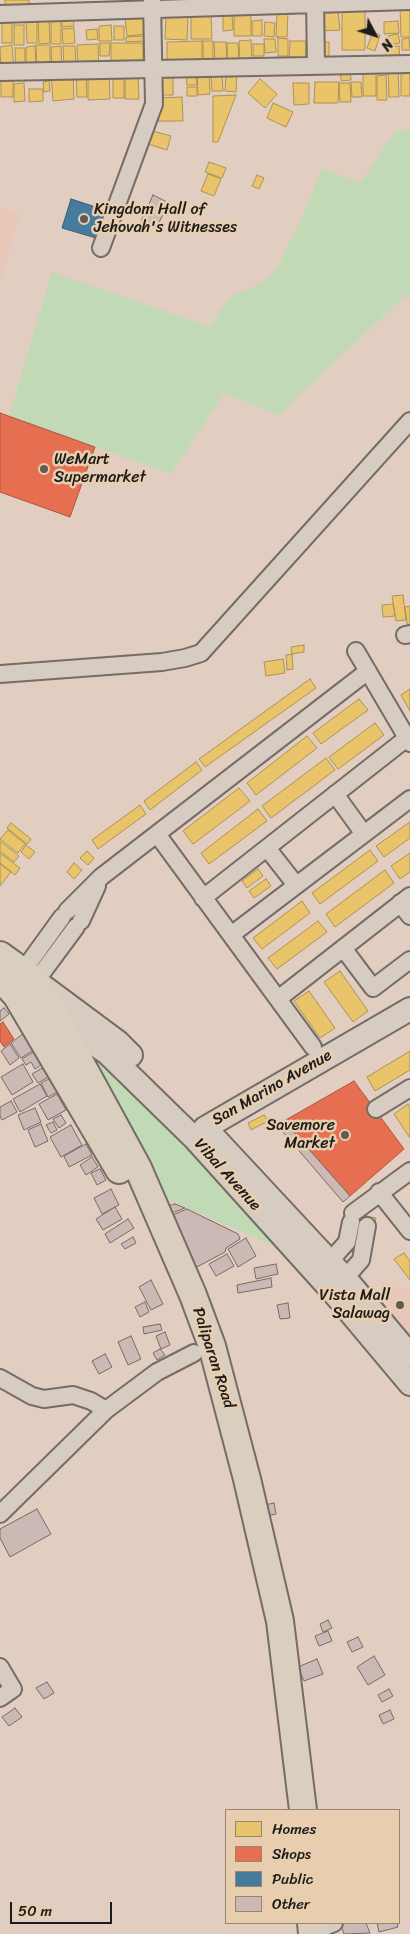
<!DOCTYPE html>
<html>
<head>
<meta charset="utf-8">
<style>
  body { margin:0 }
  #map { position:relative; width:410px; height:1934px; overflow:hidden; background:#e2cec1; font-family:Sriracha,sans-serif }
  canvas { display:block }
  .legend { position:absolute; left:225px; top:1809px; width:175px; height:115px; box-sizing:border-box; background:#e8ceaf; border:1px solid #968774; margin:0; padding:6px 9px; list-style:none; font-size:15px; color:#1c1c1c }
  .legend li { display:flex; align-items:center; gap:10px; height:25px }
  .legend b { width:25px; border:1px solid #968774 }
  .north { position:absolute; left:350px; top:10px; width:50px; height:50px; -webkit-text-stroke:4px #e8ceaf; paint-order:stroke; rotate:130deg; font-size:14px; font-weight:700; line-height:20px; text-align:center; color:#1c1c1c }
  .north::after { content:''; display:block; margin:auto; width:18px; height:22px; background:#1c1c1c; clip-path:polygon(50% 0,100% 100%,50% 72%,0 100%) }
  .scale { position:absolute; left:10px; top:1902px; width:102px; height:22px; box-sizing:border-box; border:2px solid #1c1c1c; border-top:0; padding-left:6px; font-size:15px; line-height:18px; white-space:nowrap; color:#1c1c1c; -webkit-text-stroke:4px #e8ceaf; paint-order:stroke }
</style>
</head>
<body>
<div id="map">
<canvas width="410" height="1934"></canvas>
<ul class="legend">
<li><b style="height:14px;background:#e9c46a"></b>Homes</li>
<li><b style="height:14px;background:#e76f51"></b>Shops</li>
<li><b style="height:14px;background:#457b9d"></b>Public</li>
<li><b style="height:14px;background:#ccb9b5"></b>Other</li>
</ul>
<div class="north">N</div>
<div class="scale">50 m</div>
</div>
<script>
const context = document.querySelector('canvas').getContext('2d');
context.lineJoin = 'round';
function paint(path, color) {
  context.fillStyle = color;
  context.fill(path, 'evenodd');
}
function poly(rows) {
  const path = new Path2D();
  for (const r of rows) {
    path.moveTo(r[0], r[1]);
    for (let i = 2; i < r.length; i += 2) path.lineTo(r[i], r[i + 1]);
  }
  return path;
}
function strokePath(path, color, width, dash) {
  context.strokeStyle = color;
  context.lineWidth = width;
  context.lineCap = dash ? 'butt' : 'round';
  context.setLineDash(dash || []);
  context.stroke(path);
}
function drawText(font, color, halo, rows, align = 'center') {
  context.font = font + ' Sriracha,sans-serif';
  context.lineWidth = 5;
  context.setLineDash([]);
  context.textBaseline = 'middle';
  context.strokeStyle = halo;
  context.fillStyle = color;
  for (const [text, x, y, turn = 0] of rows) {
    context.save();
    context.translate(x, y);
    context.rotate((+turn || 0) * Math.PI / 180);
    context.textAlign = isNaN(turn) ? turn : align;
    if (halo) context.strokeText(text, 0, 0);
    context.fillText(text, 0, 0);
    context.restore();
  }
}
paint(poly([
  [0,208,20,213,0,284],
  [381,1281,410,1291,410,1338,394,1319]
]), '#e8c7b9');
paint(poly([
  [410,130,410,298,405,296,278,415,224,393,171,474,9,416,52,272,211,327,219,312,232,296,251,288,266,280,278,266,306,209,322,168,361,183,395,131],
  [88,1054,172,1132,275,1246,164,1198]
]), '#c1dab5');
const homes = poly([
  [5,0,29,0,29,6,5,7,5,0],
  [400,8,410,8,410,37,401,37,400,8],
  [338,10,340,30,319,31,318,11,338,10],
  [342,10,365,10,365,50,342,50,342,10],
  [234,12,251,12,251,36,234,36,234,12],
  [277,12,288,12,287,37,276,37,277,12],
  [166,15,188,15,187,40,165,39,166,15],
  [211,15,212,39,191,39,191,16,211,15],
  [232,15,233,30,223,31,223,16,232,15],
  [145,16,147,34,127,36,125,18,145,16],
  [73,17,74,26,62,27,61,18,73,17],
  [2,20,12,20,12,43,2,43,2,20],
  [38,20,49,20,50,43,39,44,38,20],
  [51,20,61,20,61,44,51,44,51,20],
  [262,20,262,36,252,36,252,21,262,20],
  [26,21,37,21,37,43,27,43,26,21],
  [398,21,399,33,384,34,384,22,398,21],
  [265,22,275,23,274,37,264,36,265,22],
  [14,25,24,25,24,45,14,45,14,25],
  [111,25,112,41,99,41,99,26,111,25],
  [114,26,124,26,124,40,114,40,114,26],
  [74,28,75,43,63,44,62,29,74,28],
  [97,29,98,39,87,40,86,30,97,29],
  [373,32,380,35,375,51,367,48,373,32],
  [398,34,400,43,389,45,388,36,398,34],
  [144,36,144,41,126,42,126,37,144,36],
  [278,38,288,39,288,56,278,56,278,38],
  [409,38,410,50,402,50,402,39,409,38],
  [264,39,275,39,276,52,265,53,264,39],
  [251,40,252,62,240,62,239,41,251,40],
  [202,41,202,67,167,68,167,42,202,41],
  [203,41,213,41,213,65,203,65,203,41],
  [290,41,306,41,305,60,289,59,290,41],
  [214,42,226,42,227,61,215,61,214,42],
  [318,42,329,42,329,64,318,64,318,42],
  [100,43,110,43,109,56,100,56,100,43],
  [111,43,143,43,143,67,111,67,111,43],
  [227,43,238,43,239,62,228,63,227,43],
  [98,44,99,69,78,70,77,45,98,44],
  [253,44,264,44,264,56,253,56,253,44],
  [12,45,14,70,1,71,0,47,12,45],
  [36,45,50,45,50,70,37,71,36,45],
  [35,46,36,66,26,67,26,47,35,46],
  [61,46,62,70,52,70,51,47,61,46],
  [63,46,75,46,76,67,64,67,63,46],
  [399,46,400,62,386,63,386,47,399,46],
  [15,48,25,48,25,70,16,70,15,48],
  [340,67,350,67,351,80,341,81,340,67],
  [363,68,376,68,376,96,363,96,363,68],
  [388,68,398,68,399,97,389,97,388,68],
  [209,70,210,94,198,95,197,71,209,70],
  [73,72,74,99,53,101,51,74,73,72],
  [109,73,110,99,88,100,88,74,109,73],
  [173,73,173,95,159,95,158,74,173,73],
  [186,73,196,73,197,85,187,85,186,73],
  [222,73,223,91,212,91,211,74,222,73],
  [226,73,237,73,236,92,225,91,226,73],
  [410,73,410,96,401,96,401,74,410,73],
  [76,74,86,74,87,97,77,97,76,74],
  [125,74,138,74,139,99,125,99,125,74],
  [386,75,387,100,377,100,377,76,386,75],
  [13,77,13,97,1,97,1,78,13,77],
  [113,79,124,79,124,98,113,98,113,79],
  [260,79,277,94,265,108,248,93,260,79],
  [49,81,50,91,44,92,43,82,49,81],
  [315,82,339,82,338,103,314,103,315,82],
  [351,82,361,82,362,97,352,97,351,82],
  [24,83,25,101,14,102,14,84,24,83],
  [293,83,309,83,309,104,294,105,293,83],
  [339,83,350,83,351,102,340,102,339,83],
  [187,87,197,87,197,96,187,96,187,87],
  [29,89,43,89,43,101,29,102,29,89],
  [236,95,218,142,213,142,213,96,236,95],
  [182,97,183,121,157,121,156,98,182,97],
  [273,103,293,112,286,127,267,118,273,103],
  [149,130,171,136,167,150,145,143,149,130],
  [209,162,226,168,222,178,205,172,209,162],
  [208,174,221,179,214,196,201,191,208,174],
  [257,175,264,178,259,189,252,186,257,175],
  [403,595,406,620,396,621,392,596,403,595],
  [393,604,395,616,383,617,382,605,393,604],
  [410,606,410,630,408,630,405,607,410,606],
  [304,645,304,652,292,654,291,647,304,645],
  [292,654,293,669,287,670,286,655,292,654],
  [283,659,285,673,266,676,264,662,283,659],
  [310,679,316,688,205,767,199,759,310,679],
  [410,689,410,711,401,695,410,689],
  [359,699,368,710,321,744,313,733,359,699],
  [375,723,384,735,338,769,329,757,375,723],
  [307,736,317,748,256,795,247,783,307,736],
  [326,758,335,770,271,818,262,806,326,758],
  [196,762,202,770,150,810,144,801,196,762],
  [239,788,250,801,193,844,183,831,239,788],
  [140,805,146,814,98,849,92,840,140,805],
  [258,809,267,821,209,864,201,853,258,809],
  [410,822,410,838,384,857,376,846,410,822],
  [11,823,31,839,27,844,7,828,11,823],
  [8,830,25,844,18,853,0,839,8,830],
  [0,841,19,856,14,862,0,851,0,841],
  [26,845,35,852,29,859,21,852,26,845],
  [370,850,378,861,320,904,312,893,370,850],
  [87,851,94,858,88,865,80,858,87,851],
  [0,853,20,868,15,875,0,863,0,853],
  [410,853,410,872,400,879,391,866,410,853],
  [74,863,82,870,74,879,67,872,74,863],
  [0,864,11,872,0,886,0,864],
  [258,869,263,876,247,888,242,881,258,869],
  [385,870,394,883,335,927,326,914,385,870],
  [266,879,271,886,254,898,249,891,266,879],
  [302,901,310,913,262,949,253,938,302,901],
  [318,921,327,932,277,969,268,958,318,921],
  [340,971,368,1011,353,1022,324,982,340,971],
  [309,991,335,1028,320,1038,294,1001,309,991],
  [410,1051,410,1070,375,1091,367,1077,410,1051],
  [408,1104,410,1108,410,1138,394,1114,408,1104],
  [264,1115,268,1121,251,1130,248,1123,264,1115],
  [345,1211,376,1218,374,1227,343,1220,345,1211],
  [404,1253,410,1261,410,1280,394,1259,404,1253]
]);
paint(homes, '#e9c46a');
strokePath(homes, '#ac9253', 1);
const shops = poly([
  [0,413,95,447,70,517,0,492,0,413],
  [3,1022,14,1039,4,1047,0,1041,0,1024,3,1022],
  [354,1081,404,1149,350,1196,284,1121,354,1081]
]);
paint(shops, '#e76f51');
strokePath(shops, '#aa5641', 1);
const public = poly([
  [71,199,105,210,96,238,62,228,71,199]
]);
paint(public, '#457b9d');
strokePath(public, '#395e76', 1);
const building = poly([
  [153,195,169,203,156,228,141,221,153,195],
  [4,1008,9,1014,0,1021,0,1011,4,1008],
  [24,1033,35,1049,21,1058,11,1043,24,1033],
  [10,1044,19,1058,10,1065,1,1051,10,1044],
  [35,1051,43,1064,35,1069,31,1062,26,1065,22,1059,35,1051],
  [23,1064,33,1082,12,1095,1,1077,23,1064],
  [44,1067,50,1076,38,1083,32,1074,44,1067],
  [51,1078,59,1091,48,1097,41,1083,51,1078],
  [40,1084,47,1096,20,1112,13,1099,40,1084],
  [57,1094,66,1110,48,1120,39,1104,57,1094],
  [11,1101,17,1112,2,1120,0,1116,0,1107,11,1101],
  [35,1108,41,1122,24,1130,18,1115,35,1108],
  [61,1115,66,1123,59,1128,53,1119,61,1115],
  [284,1121,350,1196,343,1202,277,1125,284,1121],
  [53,1122,57,1130,51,1133,46,1125,53,1122],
  [41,1124,48,1141,35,1147,28,1130,41,1124],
  [71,1125,82,1145,61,1157,50,1137,71,1125],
  [86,1144,92,1155,69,1167,64,1156,86,1144],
  [92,1157,98,1167,86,1175,80,1165,92,1157],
  [100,1169,106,1180,97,1185,91,1173,100,1169],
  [111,1189,119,1205,102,1214,94,1198,111,1189],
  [175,1204,185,1208,172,1213,168,1206,175,1204],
  [115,1207,122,1219,103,1230,96,1219,115,1207],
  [187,1209,238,1234,240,1239,226,1248,225,1252,195,1268,173,1215,187,1209],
  [128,1219,134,1228,110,1243,105,1234,128,1219],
  [133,1237,136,1243,125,1249,121,1244,133,1237],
  [246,1238,256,1256,238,1267,228,1249,246,1238],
  [227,1254,234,1266,216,1276,209,1264,227,1254],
  [276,1264,278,1274,256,1279,254,1268,276,1264],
  [271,1278,272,1287,238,1293,237,1285,271,1278],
  [151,1280,163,1304,151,1310,139,1287,151,1280],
  [145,1302,149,1312,140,1317,135,1307,145,1302],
  [288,1303,290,1318,280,1319,277,1305,288,1303],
  [160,1324,162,1330,144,1334,143,1327,160,1324],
  [165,1332,170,1345,161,1349,156,1336,165,1332],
  [131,1336,141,1359,128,1365,118,1342,131,1336],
  [160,1349,165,1355,157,1360,153,1353,160,1349],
  [105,1354,112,1367,99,1374,92,1361,105,1354],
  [274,1503,276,1514,267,1516,265,1505,274,1503],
  [37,1509,51,1534,10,1557,0,1538,0,1529,37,1509],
  [328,1620,332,1628,323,1632,320,1624,328,1620],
  [328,1631,332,1641,319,1646,315,1636,328,1631],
  [358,1637,363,1647,352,1652,347,1642,358,1637],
  [374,1656,385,1675,368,1685,357,1667,374,1656],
  [317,1659,323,1674,304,1681,298,1667,317,1659],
  [47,1682,54,1693,44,1699,36,1688,47,1682],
  [389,1689,393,1696,382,1702,378,1695,389,1689],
  [15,1708,22,1717,9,1726,2,1717,15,1708],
  [390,1710,394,1719,383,1724,379,1715,390,1710],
  [340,1923,366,1923,370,1933,344,1934,340,1923],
  [377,1923,397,1923,398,1927,379,1932,377,1923]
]);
paint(building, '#ccb9b5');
strokePath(building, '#756c66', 1);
const street = poly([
  [315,0,316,66],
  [0,14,410,1],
  [0,72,410,64],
  [101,248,154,104,152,0],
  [405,635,410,634],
  [356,651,410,743],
  [0,674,162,662,185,658,201,653,410,421],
  [335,794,364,834],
  [157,834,313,1047],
  [267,848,296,885],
  [203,898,407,738],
  [400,903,410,916],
  [67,911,101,877,368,671],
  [81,921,97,886],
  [231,935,410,799],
  [343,948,373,988,410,960],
  [20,980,23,971,62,917],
  [29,986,36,981,76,927],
  [278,999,410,896],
  [376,1109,410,1088],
  [379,1192,410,1231],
  [353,1213,410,1171],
  [330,1261,347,1242,351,1222],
  [345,1278,361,1260,367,1226],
  [0,1378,32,1396,44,1399,73,1395,91,1401,106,1410],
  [0,1514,106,1410,157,1372,194,1353],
  [0,1667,13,1689,0,1698],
  [312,1932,334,1923]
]);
const secondary = poly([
  [36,981,118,1042,131,1055],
  [54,1016,107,1053,195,1139,332,1291,410,1384],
  [211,1134,345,1278,410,1355],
  [196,1139,205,1128,410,1009]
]);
const primary = poly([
  [0,955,36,981,138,1168,193,1295,212,1346,247,1479,280,1621,303,1810],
  [0,978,16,995,119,1170],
  [311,1923,312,1934]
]);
strokePath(street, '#756c66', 20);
strokePath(secondary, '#756c66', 26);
strokePath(primary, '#756c66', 30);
strokePath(street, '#d7ccc2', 16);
strokePath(secondary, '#d7ccc2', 22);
strokePath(primary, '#dacebe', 26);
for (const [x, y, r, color] of [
  [84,219,5,"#615a56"],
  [44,469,5,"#615a56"],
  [345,1135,5,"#615a56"],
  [400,1305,5,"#615a56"]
]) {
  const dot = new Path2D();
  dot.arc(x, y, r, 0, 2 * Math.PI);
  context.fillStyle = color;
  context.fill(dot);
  strokePath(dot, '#e8ceaf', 2);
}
drawText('16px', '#1c1c1c', '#e8ceaf', [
  ["Kingdom Hall of",94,210],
  ["Jehovah's Witnesses",94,228],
  ["WeMart",54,460],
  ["Supermarket",54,478],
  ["Savemore",335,1126,"right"],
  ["Market",335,1144,"right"],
  ["Vista Mall",390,1296,"right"],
  ["Salawag",390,1314,"right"]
], 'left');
drawText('16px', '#1c1c1c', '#e8ceaf', [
  ["San Marino Avenue",272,1088,-30],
  ["Vibal Avenue",227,1175,48],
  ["Paliparan Road",213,1358,72]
]);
</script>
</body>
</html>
